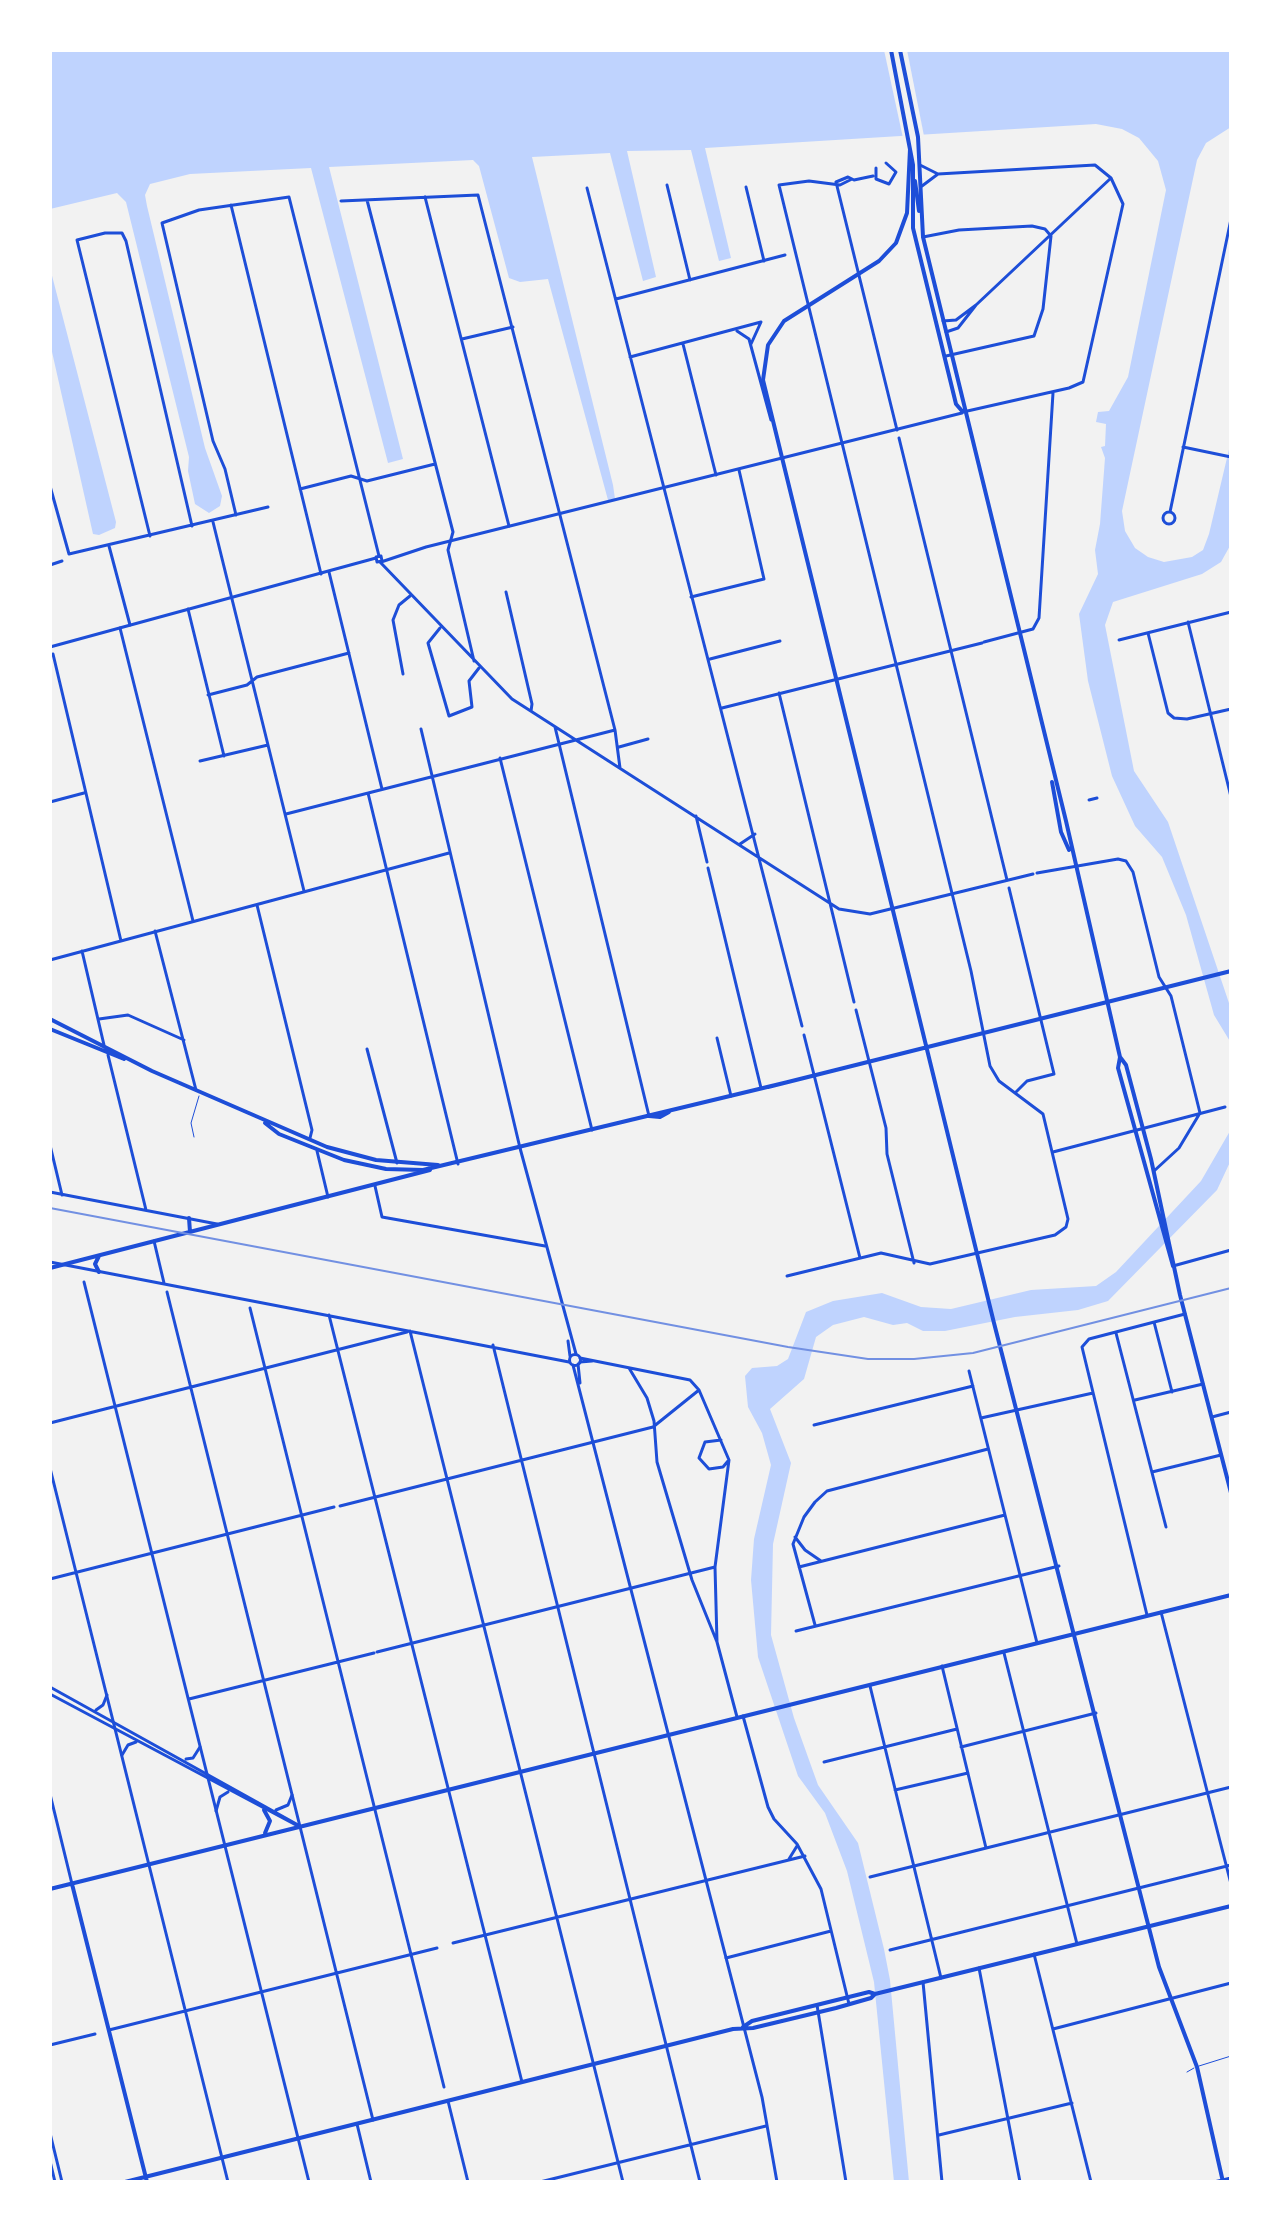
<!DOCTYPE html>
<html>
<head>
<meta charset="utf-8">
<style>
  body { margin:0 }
  #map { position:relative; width:1281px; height:2232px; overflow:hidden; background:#f2f2f2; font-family:"Fira Sans",sans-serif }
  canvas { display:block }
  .frame { position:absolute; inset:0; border:52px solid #fff; pointer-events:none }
</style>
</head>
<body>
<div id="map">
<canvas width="1281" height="2232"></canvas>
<div class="frame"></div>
</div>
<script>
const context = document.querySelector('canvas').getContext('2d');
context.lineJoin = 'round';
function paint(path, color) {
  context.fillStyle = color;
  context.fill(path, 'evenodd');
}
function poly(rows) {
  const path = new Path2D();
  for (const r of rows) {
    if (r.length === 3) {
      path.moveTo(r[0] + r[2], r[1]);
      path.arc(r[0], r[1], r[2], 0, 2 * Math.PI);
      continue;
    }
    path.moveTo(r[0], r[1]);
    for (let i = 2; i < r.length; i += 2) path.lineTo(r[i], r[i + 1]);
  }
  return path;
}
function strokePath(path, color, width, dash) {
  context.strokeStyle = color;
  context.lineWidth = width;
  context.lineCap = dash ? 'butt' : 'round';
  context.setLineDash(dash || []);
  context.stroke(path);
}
paint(poly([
  [50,50,1231,50,1231,127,1206,143,1197,160,1122,511,1125,531,1135,548,1148,557,1164,562,1192,557,1203,550,1209,534,1231,441,1231,544,1221,562,1202,574,1113,602,1105,625,1134,771,1168,822,1231,1009,1231,1043,1214,1015,1186,915,1162,857,1135,826,1112,776,1088,681,1079,614,1098,574,1095,550,1100,524,1105,458,1101,447,1105,446,1106,424,1096,422,1098,412,1109,411,1128,377,1166,190,1158,161,1139,138,1122,129,1096,124,705,148,731,258,719,261,691,150,627,151,656,277,643,281,610,153,532,157,613,485,615,499,608,500,548,279,520,282,509,278,479,166,473,160,329,167,403,459,388,463,311,168,190,174,150,184,145,195,147,206,205,448,222,496,220,506,209,513,195,504,188,471,189,457,126,202,117,193,50,209],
  [50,268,116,522,115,528,99,535,93,534,50,343],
  [1231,1119,1231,1160,1217,1190,1108,1301,1078,1310,1015,1317,945,1331,923,1331,907,1323,893,1325,864,1317,833,1325,816,1337,804,1379,770,1409,791,1463,773,1544,771,1635,794,1718,818,1785,858,1843,884,1949,890,1980,909,2182,894,2182,874,1982,847,1871,825,1813,798,1776,758,1657,751,1580,754,1539,771,1465,762,1433,748,1407,745,1376,752,1368,777,1366,788,1359,806,1312,833,1301,882,1293,921,1307,951,1309,1031,1290,1096,1286,1116,1272,1201,1181,1230,1131]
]), '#bfd3fe');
paint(poly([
  [884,50,907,50,924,136,903,138]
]), '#f2f2f2');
strokePath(poly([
  [194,1137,191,1123,199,1096],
  [1199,2066,1231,2056],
  [1187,2072,1194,2068]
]), '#1d4ed8', 1);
strokePath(poly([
  [920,165,938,174,1095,165,1111,178,1123,204,1083,382,1069,388,963,412],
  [876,168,876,179,889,184,896,172,886,163],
  [836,182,897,430],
  [836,182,848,177,854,180,873,176],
  [667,185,690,280],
  [922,186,938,174],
  [746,187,764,261],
  [587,188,802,1026],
  [425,197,509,526],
  [367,200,453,532,448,550,474,661],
  [341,201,478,195,615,730,620,768],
  [231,205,321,574],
  [923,237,959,230,1032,226,1045,229,1051,236],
  [616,299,785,255],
  [943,321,956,320,976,305,1111,178],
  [737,331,749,339,771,420],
  [946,332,958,328,976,305],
  [462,339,513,327],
  [683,344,716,475],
  [751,344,761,322],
  [946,356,1034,336,1043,309,1051,236],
  [630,357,761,322],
  [899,438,1007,880],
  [1183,447,1231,457],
  [50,486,69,554,268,507],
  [300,489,351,476,367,481,435,464],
  [1169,518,6],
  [1170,512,1231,219],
  [236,515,225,469,213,441,162,223,199,210,289,197,379,556],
  [213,522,304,891],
  [150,536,77,240,105,233,122,233,126,241,192,526],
  [109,546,130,625],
  [380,562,512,699,839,909,870,914,1033,874],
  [50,565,62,561],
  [329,572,382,789],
  [506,592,532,704,531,711],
  [691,597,764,579,739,470],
  [188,609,224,756],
  [1188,622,1231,797],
  [120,628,193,921],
  [440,628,428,643,449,716,472,707,469,681,479,668],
  [1148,633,1168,713,1174,718,1187,719,1231,709],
  [1119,640,1231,612],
  [984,642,1033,629,1039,618,1053,393],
  [53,654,121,941],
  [710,659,780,641],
  [403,674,393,620,399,605,410,596],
  [779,693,854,1002],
  [208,695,247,685,257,677,349,653],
  [722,708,982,643],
  [555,727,649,1116],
  [421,729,520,1148],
  [619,747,648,739],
  [500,758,592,1130],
  [200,761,268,745],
  [368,793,458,1164],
  [1089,800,1097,798],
  [50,802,84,793],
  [286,814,615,730],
  [696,816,707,862],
  [740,844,755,834],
  [708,868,761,1088],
  [1037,873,1118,859,1126,861,1133,872,1159,977,1171,996,1200,1113,1179,1148,1154,1171],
  [1009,888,1054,1074,1027,1081,1016,1092],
  [257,905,312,1130,310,1138],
  [155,931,196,1090],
  [82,951,104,1045],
  [50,960,449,853],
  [856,1010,886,1128,887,1154,914,1263],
  [99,1019,128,1015,184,1040],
  [804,1035,860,1258],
  [717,1038,731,1096],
  [367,1049,397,1163],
  [108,1055,146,1210],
  [50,1145,62,1195],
  [317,1151,328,1197],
  [1053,1152,1225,1107],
  [375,1186,382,1217,545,1246],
  [50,1192,217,1224],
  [154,1241,164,1283],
  [50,1262,569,1362],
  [787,1276,881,1253,930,1264,1055,1235,1066,1227,1068,1219,1043,1114,999,1081,990,1066,971,971,779,185,809,181,840,185,852,179],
  [84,1282,309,2182],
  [167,1292,373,2120],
  [250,1308,444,2087],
  [329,1315,522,2082],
  [1154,1322,1172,1392],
  [410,1331,623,2182],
  [1116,1333,1166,1527],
  [493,1345,700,2182],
  [580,1358,690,1380,699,1390,729,1460,715,1567,717,1642],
  [580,1362,592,1361],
  [629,1368,647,1398,654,1421,657,1462,692,1580,717,1642,737,1717],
  [969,1371,1037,1643],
  [1135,1400,1203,1384],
  [1212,1417,1231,1412],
  [981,1418,1093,1393],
  [50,1423,407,1332],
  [814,1425,973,1386],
  [721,1440,705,1442,699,1458,709,1469,723,1467,728,1461],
  [50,1468,228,2182],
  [1152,1472,1221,1455],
  [340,1506,653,1427,699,1390],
  [795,1537,805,1550,821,1561],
  [799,1567,1005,1515],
  [50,1579,334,1507],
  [1161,1612,1231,1884],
  [1147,1615,1082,1347,1089,1339,1185,1314],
  [815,1625,793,1544,804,1517,815,1502,827,1491,988,1449],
  [796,1631,1059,1566],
  [377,1652,715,1567],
  [1004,1653,1077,1944],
  [942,1666,986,1848],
  [870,1686,941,1978],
  [189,1699,374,1653],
  [743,1716,768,1807,774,1819,797,1844,821,1889,849,2004],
  [961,1747,1096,1713],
  [824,1762,957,1729],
  [895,1790,968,1773],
  [50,1794,72,1884],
  [789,1859,797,1846],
  [870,1877,1231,1787],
  [453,1943,805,1856],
  [890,1950,1231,1865],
  [1034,1954,1091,2182],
  [726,1958,831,1931],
  [979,1968,1020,2182],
  [923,1982,942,2182],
  [817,2005,846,2182],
  [1053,2029,1231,1983],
  [109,2030,437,1948],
  [50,2045,95,2034],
  [448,2101,468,2182],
  [357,2124,371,2182],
  [50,2133,62,2182],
  [939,2135,1072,2103],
  [50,2161,55,2182],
  [540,2182,766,2126],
  [1214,2182,1231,2178]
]), '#1d4ed8', 3);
strokePath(poly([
  [381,556,382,561,377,562,376,557,381,556],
  [381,562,426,547,962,413],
  [50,647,376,558],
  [520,1148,576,1354],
  [1173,1266,1231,1250],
  [568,1341,570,1356],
  [575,1360,5.5],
  [578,1364,580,1383],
  [573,1365,762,2097,777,2182],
  [50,1687,300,1826],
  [50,1694,296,1825],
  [96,1710,103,1705,107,1695],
  [122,1755,128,1745,136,1742],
  [186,1759,193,1758,200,1747],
  [276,1810,288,1805,292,1795],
  [216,1811,220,1797,228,1792]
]), '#1d4ed8', 3);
strokePath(poly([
  [189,1218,190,1232],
  [99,1256,95,1264,99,1272],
  [50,1268,430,1170],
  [264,1810,270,1821,265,1833],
  [72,1884,147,2182],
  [50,1889,1231,1595],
  [743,2027,752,2021,869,1992,875,1994],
  [125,2182,733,2029,753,2028,836,2008,871,1998,875,1994,1231,1906]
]), '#1d4ed8', 4);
strokePath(poly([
  [891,50,913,165,913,228,956,404,962,411],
  [900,50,918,137,923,237,1066,821,1120,1057,1118,1068,1173,1266],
  [910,149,907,213,896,243,879,261,784,321,768,345,763,380,994,1323,1159,1967,1197,2067,1223,2182],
  [915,181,919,211],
  [1052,782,1061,832,1069,850],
  [50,1019,152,1071,327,1147,376,1160,438,1165],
  [50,1029,124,1059],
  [1120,1057,1126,1065,1151,1159,1180,1295,1231,1493],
  [768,1087,1231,971],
  [649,1116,660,1117,669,1112],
  [265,1123,279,1134,344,1160,386,1169,423,1170,788,1082]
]), '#1d4ed8', 4);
strokePath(poly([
  [50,1208,788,1347,868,1359,914,1359,973,1353,1231,1288]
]), '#7290e2', 2);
</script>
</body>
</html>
